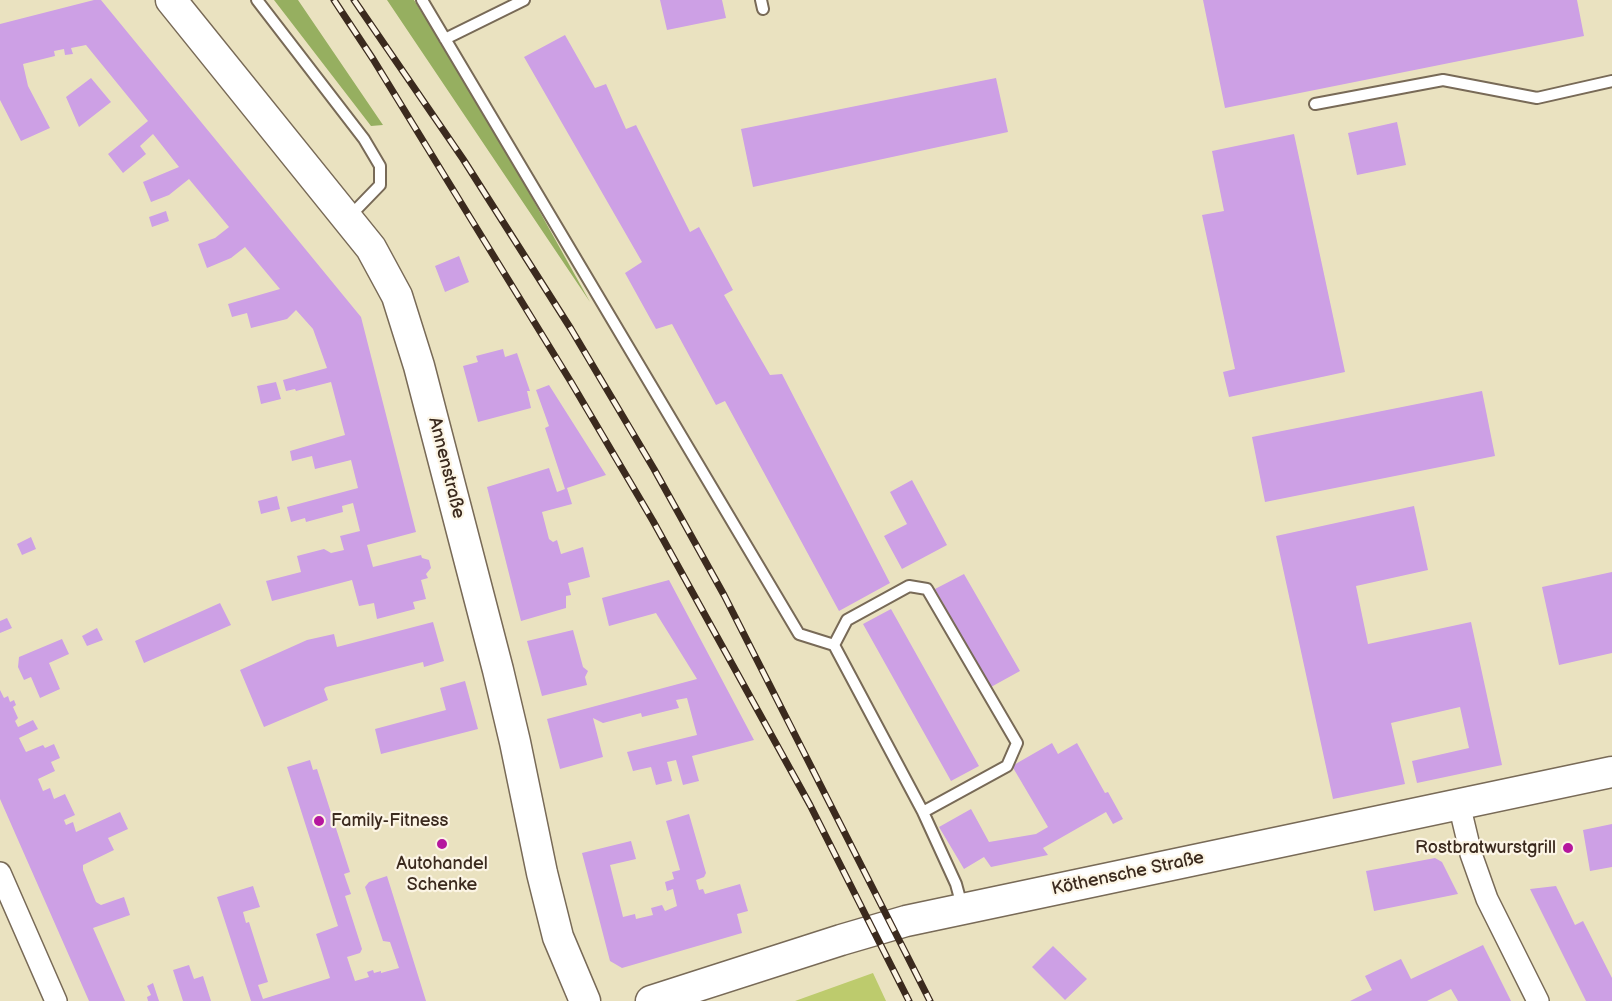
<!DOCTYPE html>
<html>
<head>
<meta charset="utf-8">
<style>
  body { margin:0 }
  canvas { display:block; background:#eae2c0 }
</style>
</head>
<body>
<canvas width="1612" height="1001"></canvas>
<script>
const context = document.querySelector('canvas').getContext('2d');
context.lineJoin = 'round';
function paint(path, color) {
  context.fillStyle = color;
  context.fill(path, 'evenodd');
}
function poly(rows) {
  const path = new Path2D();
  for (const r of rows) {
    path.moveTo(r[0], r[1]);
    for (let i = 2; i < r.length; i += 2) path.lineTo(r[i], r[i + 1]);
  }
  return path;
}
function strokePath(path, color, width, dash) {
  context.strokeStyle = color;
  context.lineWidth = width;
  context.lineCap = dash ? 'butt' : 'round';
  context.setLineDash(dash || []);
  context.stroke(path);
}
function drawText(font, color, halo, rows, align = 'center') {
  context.font = font + ' "Balsamiq Sans",sans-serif';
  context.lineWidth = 4.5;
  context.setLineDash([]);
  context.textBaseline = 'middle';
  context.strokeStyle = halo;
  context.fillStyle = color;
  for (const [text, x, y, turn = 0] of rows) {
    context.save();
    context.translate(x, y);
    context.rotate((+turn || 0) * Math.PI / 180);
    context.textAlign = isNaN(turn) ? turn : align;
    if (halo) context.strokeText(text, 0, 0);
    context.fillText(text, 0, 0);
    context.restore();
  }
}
paint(poly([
  [873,973,886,1001,795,1001]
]), '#bdcb6d');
paint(poly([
  [274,0,298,0,383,125,371,126],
  [387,0,414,0,482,108,590,302]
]), '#96af60');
paint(poly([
  [94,0,101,0,361,317,416,532,367,545,373,567,421,555,422,558,429,560,431,568,426,574,428,578,421,580,426,599,413,602,415,609,377,619,374,603,359,606,352,580,272,601,266,581,301,572,297,556,324,549,331,553,344,550,340,536,360,531,353,503,342,506,343,512,306,522,305,518,291,522,287,507,358,488,351,460,315,469,312,456,292,461,290,451,345,435,331,382,296,391,295,389,286,391,283,380,327,368,313,329,296,310,287,319,251,328,247,313,232,317,228,304,280,289,245,247,231,258,207,268,198,244,215,238,229,227,189,179,169,195,151,202,143,182,179,167,153,134,140,146,146,154,123,173,108,154,148,121,86,45,71,48,73,54,65,55,64,49,54,51,55,56,23,64,28,86,50,128,21,141,0,100,0,24],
  [660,0,722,0,726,18,667,30],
  [1203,0,1577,0,1584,36,1225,108],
  [565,35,595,88,606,84,626,129,636,125,690,232,699,227,733,290,724,295,770,375,782,374,890,583,839,611,725,401,716,405,672,324,656,329,625,273,642,262,524,57],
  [91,78,111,102,79,127,66,97],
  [996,78,1008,132,753,187,741,129],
  [1397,122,1406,165,1357,175,1348,133],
  [1294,134,1345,372,1229,397,1223,372,1235,369,1202,215,1224,211,1212,151],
  [166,211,169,221,152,227,149,217],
  [459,256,469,282,445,292,435,266],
  [503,349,505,357,517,353,530,391,527,391,531,408,478,422,463,366,478,362,476,356],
  [276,382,281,399,261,404,257,386],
  [549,385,606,475,567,488,572,504,542,512,549,539,553,542,557,540,561,554,583,547,590,577,568,583,571,595,566,596,566,608,521,621,487,487,549,468,557,492,565,489,545,428,549,426,536,390],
  [1482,391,1495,456,1265,502,1252,437],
  [912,480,947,545,902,569,884,536,907,524,890,492],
  [277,496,280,509,261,514,258,501],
  [1414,506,1428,570,1356,586,1368,644,1471,622,1502,765,1417,783,1412,761,1469,748,1460,707,1391,723,1405,784,1333,799,1276,536],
  [31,537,36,549,22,555,17,544],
  [1612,572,1612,653,1559,665,1542,587],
  [964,574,1020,671,991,687,935,589],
  [669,580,754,740,692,756,699,781,683,785,676,760,667,762,672,781,656,785,651,767,633,771,627,752,697,735,687,698,676,700,679,708,642,717,641,713,603,723,593,718,603,757,560,769,547,719,697,679,656,613,609,626,602,598],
  [220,603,231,625,144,663,135,641],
  [891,609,979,766,951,781,863,624],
  [7,618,12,628,0,633,0,621],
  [433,622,444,661,424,667,423,662,326,687,324,689,328,700,264,727,240,670,307,640,334,634,337,647],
  [97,628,103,640,87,646,82,636],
  [573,630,583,667,588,671,585,677,587,685,542,696,527,641],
  [62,639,69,654,49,663,60,689,40,698,31,677,24,680,18,667,19,657],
  [465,681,478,729,381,754,375,729,446,710,440,688],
  [0,690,4,698,8,696,10,702,14,700,16,705,13,707,18,718,15,721,18,727,33,720,38,729,19,738,26,752,43,745,45,748,54,744,60,758,51,762,55,771,38,779,43,791,50,788,54,799,65,794,75,815,64,820,66,825,73,822,76,832,120,812,128,829,108,838,114,850,83,865,83,870,96,902,101,905,124,897,130,915,93,928,125,1001,89,1001,0,799],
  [1052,743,1058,754,1077,743,1105,793,1108,792,1123,819,1113,824,1106,812,1043,848,1048,855,991,867,984,857,964,869,939,827,971,809,989,842,1036,834,1048,827,1012,766],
  [310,760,313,770,317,769,350,872,344,874,351,894,345,896,362,949,360,953,347,957,355,981,369,977,367,972,373,970,374,973,381,971,381,973,399,968,390,942,383,941,365,887,369,882,387,876,426,1001,251,1001,217,897,253,886,260,907,243,912,246,923,249,922,268,982,258,985,263,999,330,978,316,934,338,926,287,767],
  [689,814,706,873,704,877,696,880,699,890,703,889,705,894,740,884,748,911,737,914,742,933,622,968,610,961,582,853,631,841,636,859,610,865,623,917,635,914,636,919,653,915,651,908,662,905,665,911,677,906,673,889,667,891,665,882,674,879,672,872,680,870,666,821],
  [1612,824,1612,867,1590,871,1583,830],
  [1435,858,1442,862,1458,894,1374,911,1366,871],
  [1556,886,1575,925,1583,921,1612,978,1612,1001,1586,1001,1530,889],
  [1483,945,1511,1001,1458,1001,1451,989,1427,1001,1350,1001,1372,990,1365,976,1401,959,1411,979],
  [1053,946,1087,979,1065,1000,1032,967],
  [189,965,194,979,203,976,211,1001,183,1001,173,970],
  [153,983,159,1001,148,1001,147,997,151,995,147,986]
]), '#cda0e5');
const lane = poly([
  [257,0,364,139,380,166,380,185,349,217],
  [422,0,799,634,834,645],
  [761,0,763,9],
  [445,39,524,0],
  [1315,104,1443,80,1537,98,1612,81],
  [923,812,1007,766,1017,743,927,589,909,586,847,620,834,645,923,812,956,884,962,906]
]);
const street = poly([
  [1459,804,1471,854,1487,899,1538,1001],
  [0,873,56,1001]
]);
const secondary = poly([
  [171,0,371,248,397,296,419,366,498,670,515,742,542,873,558,937,585,1001],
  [651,1001,841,940,906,921,1612,772]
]);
strokePath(lane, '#786a57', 14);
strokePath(street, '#786a57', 24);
strokePath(secondary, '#786a57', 33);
strokePath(lane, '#fff', 10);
strokePath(street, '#fff', 21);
strokePath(secondary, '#fff', 30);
const rail = poly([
  [334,0,373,59,455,193,571,382,653,521,810,805,909,1001],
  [354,0,463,159,571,329,654,469,724,595,930,1001]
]);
strokePath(rail, '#3b2a1e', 7);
strokePath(rail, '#fcf5e5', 4.5, [14]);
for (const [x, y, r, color] of [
  [319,821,6,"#b5179e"],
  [442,844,6,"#b5179e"],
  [1568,848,6,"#b5179e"]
]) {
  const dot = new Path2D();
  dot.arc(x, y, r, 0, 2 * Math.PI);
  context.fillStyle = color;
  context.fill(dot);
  strokePath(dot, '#fcf5e5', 2);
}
drawText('18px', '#3b2a1e', '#fcf5e5', [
  ["Annenstraße",446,468,76],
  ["Köthensche Straße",1128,874,-12]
]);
drawText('18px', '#3b2a1e', '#fcf5e5', [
  ["Family-Fitness",331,821],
  ["Rostbratwurstgrill",1556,848,"right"],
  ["Autohandel",442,864,"center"],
  ["Schenke",442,885,"center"]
], 'left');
</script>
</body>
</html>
